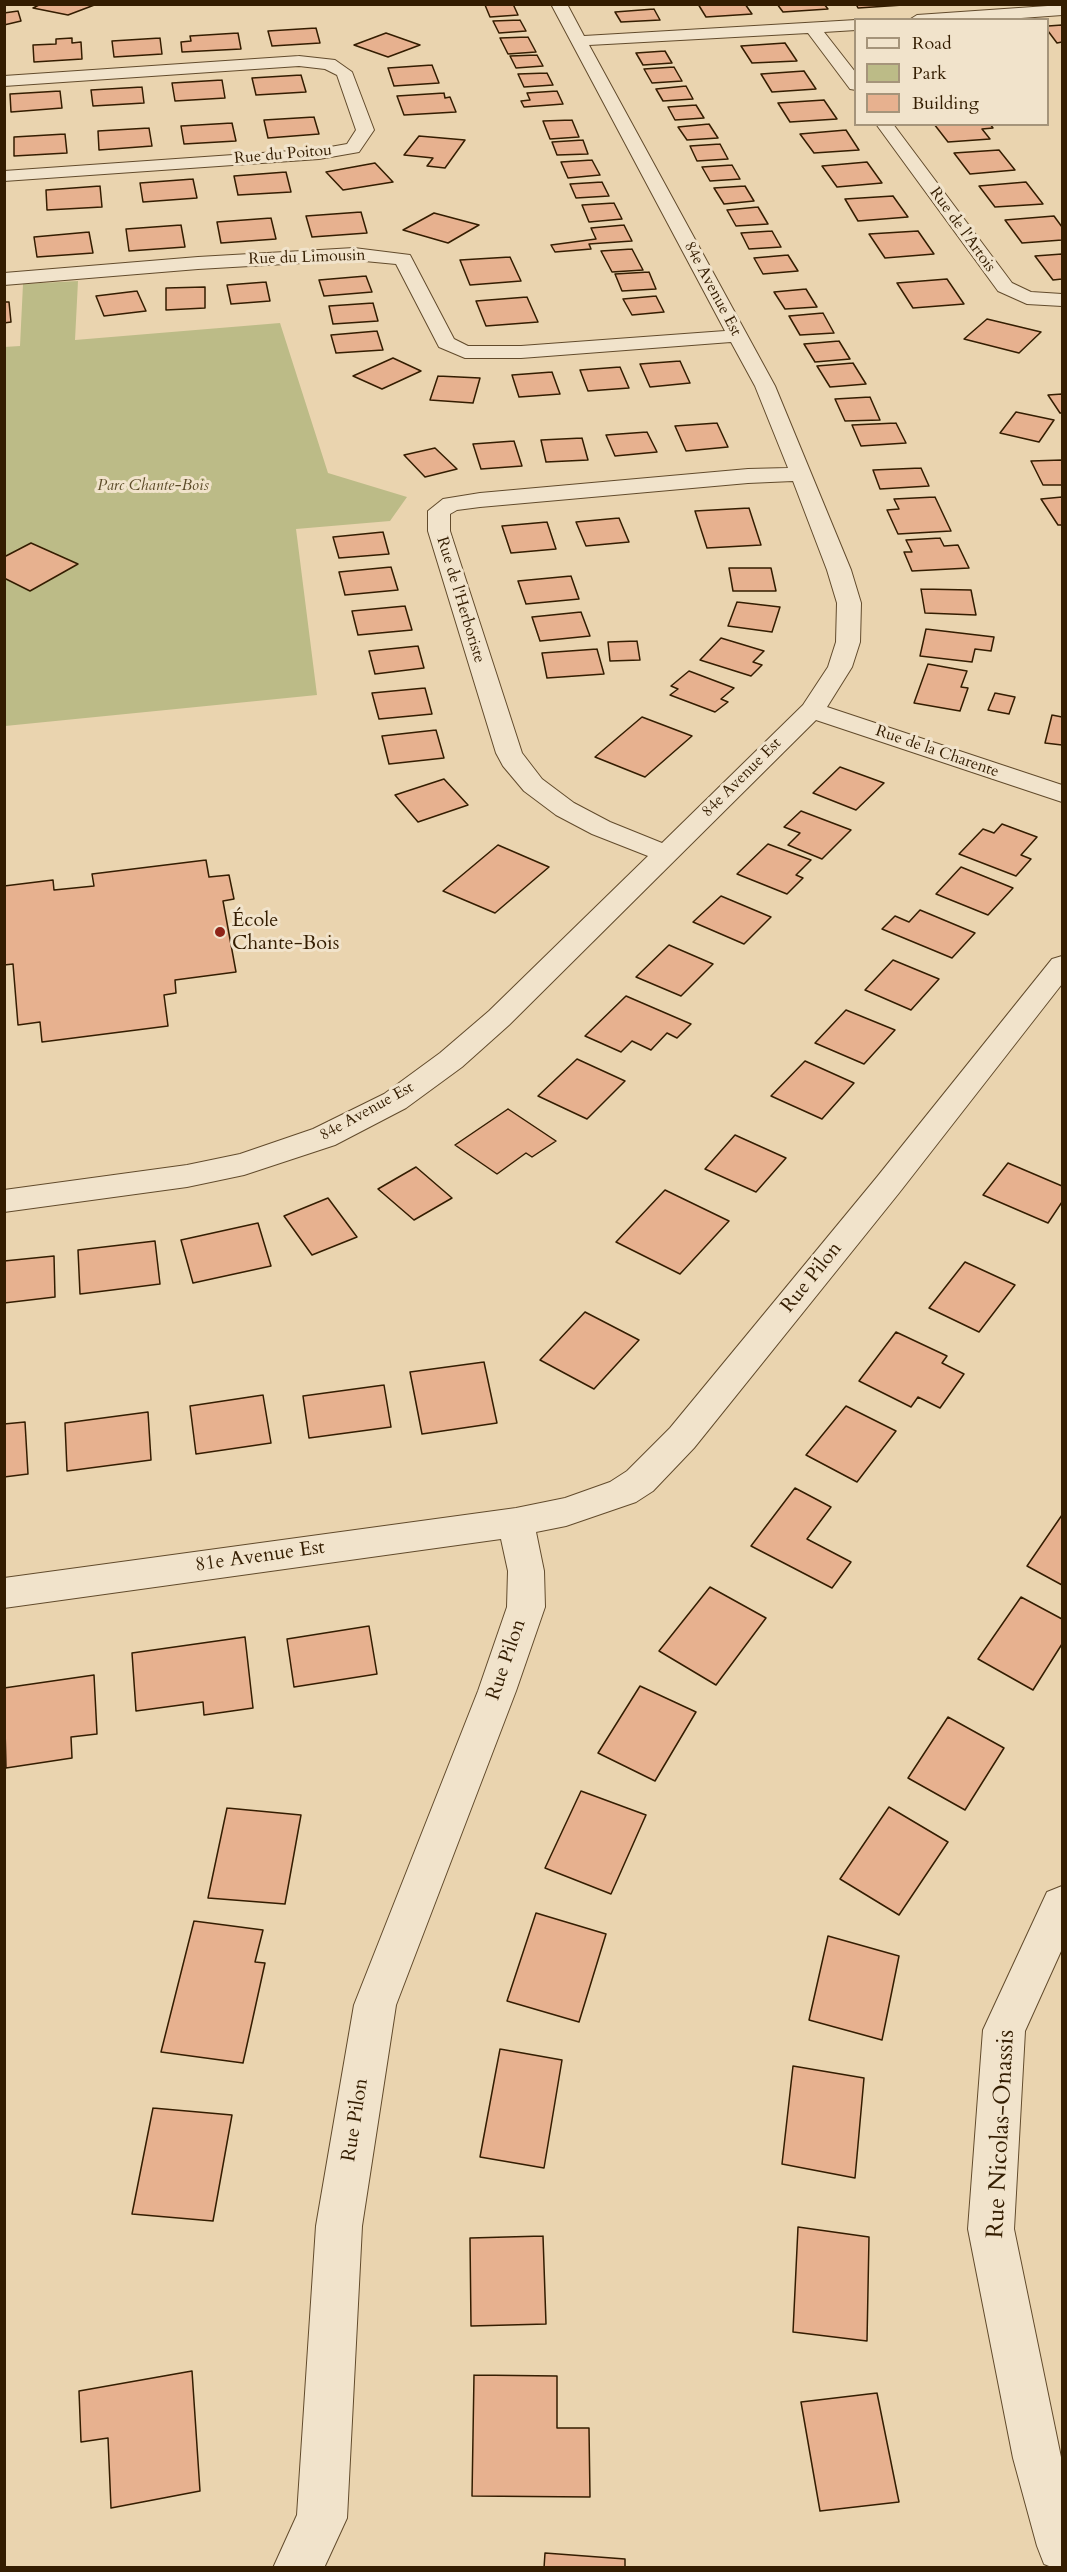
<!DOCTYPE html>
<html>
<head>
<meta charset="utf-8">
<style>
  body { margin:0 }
  #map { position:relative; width:1067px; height:2572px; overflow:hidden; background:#ead4af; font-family:Cardo,serif }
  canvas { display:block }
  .frame { position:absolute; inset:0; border:6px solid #341d01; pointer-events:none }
  .legend { position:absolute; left:854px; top:18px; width:195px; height:108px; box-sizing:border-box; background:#f1e3cb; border:2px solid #a5947a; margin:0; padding:8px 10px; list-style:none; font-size:18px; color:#341d01 }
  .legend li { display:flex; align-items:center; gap:12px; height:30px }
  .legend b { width:30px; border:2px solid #a5947a }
</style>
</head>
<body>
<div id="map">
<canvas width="1067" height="2572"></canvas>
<div class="frame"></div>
<ul class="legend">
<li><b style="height:8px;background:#f1e3cb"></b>Road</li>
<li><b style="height:16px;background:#bcbb87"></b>Park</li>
<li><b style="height:16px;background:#e7b18f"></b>Building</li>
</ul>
</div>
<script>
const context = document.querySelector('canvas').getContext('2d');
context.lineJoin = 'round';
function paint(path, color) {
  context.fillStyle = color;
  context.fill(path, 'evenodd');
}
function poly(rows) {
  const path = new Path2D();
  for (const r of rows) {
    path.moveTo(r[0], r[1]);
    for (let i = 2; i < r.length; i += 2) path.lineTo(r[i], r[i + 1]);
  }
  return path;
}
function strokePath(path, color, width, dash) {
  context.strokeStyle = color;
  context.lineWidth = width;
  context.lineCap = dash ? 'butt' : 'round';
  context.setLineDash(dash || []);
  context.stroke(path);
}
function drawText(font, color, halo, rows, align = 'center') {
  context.font = font + ' Cardo,serif';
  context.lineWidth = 6;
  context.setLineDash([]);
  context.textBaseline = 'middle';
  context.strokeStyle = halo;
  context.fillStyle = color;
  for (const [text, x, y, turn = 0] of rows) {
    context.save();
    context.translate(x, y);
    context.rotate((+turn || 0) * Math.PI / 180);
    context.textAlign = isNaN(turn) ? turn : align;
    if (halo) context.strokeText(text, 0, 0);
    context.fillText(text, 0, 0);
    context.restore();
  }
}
paint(poly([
  [78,281,75,340,280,323,328,473,407,497,390,521,296,529,317,695,5,726,4,347,20,346,23,284]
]), '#bcbb87');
const building = poly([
  [41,4,97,4,68,15,33,8,41,4],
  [513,4,518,15,490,17,485,5,513,4],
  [698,4,745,4,752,14,706,17,698,4],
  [777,4,824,4,828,9,783,12,777,4],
  [856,4,903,4,903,5,858,8,856,4],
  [654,9,660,20,621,22,615,12,654,9],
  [18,11,21,21,4,25,4,13,18,11],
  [520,20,526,31,499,33,493,21,520,20],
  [1062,25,1062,42,1057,43,1048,31,1048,26,1062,25],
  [316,28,320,43,272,46,268,31,316,28],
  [238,33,241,49,182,52,181,42,191,41,190,36,238,33],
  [386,33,420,45,388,57,354,45,386,33],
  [528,37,536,52,508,54,500,38,528,37],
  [72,38,72,43,81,42,82,59,34,62,33,45,56,44,56,39,72,38],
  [160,38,162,54,114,57,112,41,160,38],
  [785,43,797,61,752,63,741,46,785,43],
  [665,51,672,63,643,65,636,53,665,51],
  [537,55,543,66,516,68,510,56,537,55],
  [432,65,439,83,394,86,388,68,432,65],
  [674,67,682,81,652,83,644,69,674,67],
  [804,71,816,89,772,92,761,74,804,71],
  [547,73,553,85,524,87,518,74,547,73],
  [301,75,306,92,256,95,252,78,301,75],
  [222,80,225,98,175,101,172,83,222,80],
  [686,86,693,99,663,101,656,89,686,86],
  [142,87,144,103,93,106,91,90,142,87],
  [60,91,62,108,11,112,10,94,60,91],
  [557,91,563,104,524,107,521,101,530,100,527,93,557,91],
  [444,93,445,98,450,97,456,112,404,115,397,96,444,93],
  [824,100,837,119,790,122,778,103,824,100],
  [696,105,704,118,675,120,668,107,696,105],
  [314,117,319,134,268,138,264,120,314,117],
  [572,120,579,137,550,139,543,121,572,120],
  [232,123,236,141,184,144,181,126,232,123],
  [709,124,718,138,687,140,678,127,709,124],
  [934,124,990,124,993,128,982,129,990,139,948,142,934,124],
  [149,128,152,146,99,150,98,131,149,128],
  [846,130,859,150,814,153,800,134,846,130],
  [65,134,67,153,14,156,14,137,65,134],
  [419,136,465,140,445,168,427,166,433,158,404,155,419,136],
  [583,140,588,154,557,155,552,142,583,140],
  [720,144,728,159,697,161,690,146,720,144],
  [999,150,1015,170,970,174,954,153,999,150],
  [592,160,600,175,568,178,561,162,592,160],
  [867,162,882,183,837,187,822,166,867,162],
  [375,163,393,182,343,190,326,172,375,163],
  [732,165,740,179,710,181,702,167,732,165],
  [286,172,291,192,238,195,234,176,286,172],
  [193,179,197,198,143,202,140,183,193,179],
  [602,182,609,196,576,198,570,184,602,182],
  [1026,182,1043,204,995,207,979,186,1026,182],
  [100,186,102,207,47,210,46,190,100,186],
  [745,186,754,201,724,204,714,188,745,186],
  [893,196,908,217,858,221,845,199,893,196],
  [614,203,622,219,589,222,582,205,614,203],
  [758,207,768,224,736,226,727,210,758,207],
  [361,212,367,233,312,237,306,216,361,212],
  [434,213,479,225,448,243,403,230,434,213],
  [1054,216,1062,227,1062,240,1022,243,1005,220,1054,216],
  [271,218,276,239,221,243,217,222,271,218],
  [181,225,185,247,129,251,126,229,181,225],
  [624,225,632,241,589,244,591,249,555,252,551,245,596,239,591,228,624,225],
  [772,231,781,247,749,249,741,233,772,231],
  [918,231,934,254,885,258,869,234,918,231],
  [89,232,93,253,37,257,34,237,89,232],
  [632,249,643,270,612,272,601,251,632,249],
  [1062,254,1062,279,1053,280,1035,256,1062,254],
  [788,255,798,271,763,274,754,258,788,255],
  [510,257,521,281,470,285,460,260,510,257],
  [649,272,656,289,622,291,615,274,649,272],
  [366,276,372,292,324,296,319,280,366,276],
  [947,279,964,304,913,308,897,283,947,279],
  [266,282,270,301,231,304,227,285,266,282],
  [205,287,205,308,166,310,166,288,205,287],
  [806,289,817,307,785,309,774,292,806,289],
  [137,291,146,311,104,316,96,296,137,291],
  [656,296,664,312,632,315,623,299,656,296],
  [527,297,538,322,486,326,476,301,527,297],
  [4,302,9,302,11,322,4,323,4,302],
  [373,303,378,321,333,324,329,306,373,303],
  [823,313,834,333,800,335,789,316,823,313],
  [987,319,1041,332,1019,353,964,339,987,319],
  [377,331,383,350,336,353,331,335,377,331],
  [839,341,850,359,815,362,804,344,839,341],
  [393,358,421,371,382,389,353,376,393,358],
  [680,361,690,383,650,387,640,364,680,361],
  [853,363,866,384,830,387,817,366,853,363],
  [620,367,629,388,588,391,580,370,620,367],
  [552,372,560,394,519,397,512,375,552,372],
  [438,376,480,378,473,403,430,400,438,376],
  [1062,394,1062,413,1060,413,1048,395,1062,394],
  [870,397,880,420,845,421,835,399,870,397],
  [1016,412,1054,420,1039,442,1000,433,1016,412],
  [717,423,728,447,686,451,675,426,717,423],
  [896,423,906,443,861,446,852,425,896,423],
  [647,432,657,452,615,456,606,435,647,432],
  [582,438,588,460,546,462,541,440,582,438],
  [514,441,522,466,481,469,473,444,514,441],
  [435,448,457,469,425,477,404,455,435,448],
  [1062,460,1062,485,1043,485,1031,461,1062,460],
  [921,468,929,486,880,489,873,470,921,468],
  [935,497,951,531,898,534,887,510,899,509,894,499,935,497],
  [1062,497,1062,525,1058,525,1041,499,1062,497],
  [749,508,761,545,707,548,695,511,749,508],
  [619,518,629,542,586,546,576,522,619,518],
  [547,522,556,549,511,553,502,526,547,522],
  [383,532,389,554,339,558,333,537,383,532],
  [940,538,944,546,958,545,969,568,912,571,904,552,912,552,906,540,940,538],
  [31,543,78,564,30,591,4,578,4,557,31,543],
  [391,567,398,590,345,595,339,572,391,567],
  [729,568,771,568,776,591,733,591,729,568],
  [571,576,579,599,526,604,518,581,571,576],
  [921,589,971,590,976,615,925,613,921,589],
  [737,602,780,607,772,632,728,626,737,602],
  [405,606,412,630,358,635,352,611,405,606],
  [581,612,590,636,540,641,532,617,581,612],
  [926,629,994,637,991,651,975,649,972,662,920,656,926,629],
  [721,638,764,651,753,662,762,665,751,676,700,660,721,638],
  [637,641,640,660,610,661,608,642,637,641],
  [418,646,424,668,375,674,369,651,418,646],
  [597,649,604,674,547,678,542,653,597,649],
  [928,664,967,671,961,687,968,688,960,711,914,703,928,664],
  [689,671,734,688,721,699,728,702,715,712,670,695,678,689,671,686,689,671],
  [425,688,432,714,379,719,372,693,425,688],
  [995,693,1015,697,1009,714,988,710,995,693],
  [1052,715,1062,717,1062,745,1045,743,1052,715],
  [642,717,692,736,645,777,595,757,642,717],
  [436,730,444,758,389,764,382,736,436,730],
  [840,767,884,783,856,810,813,793,840,767],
  [444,779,468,805,418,822,395,795,444,779],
  [801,811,851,830,822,859,788,845,800,833,784,827,801,811],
  [1002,824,1037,837,1021,855,1031,859,1016,876,959,854,983,829,994,833,1002,824],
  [768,844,811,860,796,875,803,878,787,894,737,874,768,844],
  [498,845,549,867,495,913,443,891,498,845],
  [206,860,209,877,229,875,234,899,223,901,236,972,175,980,176,993,164,995,168,1026,42,1042,40,1022,18,1025,13,964,4,965,4,886,53,880,54,890,94,886,92,874,206,860],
  [961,867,1013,888,988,915,936,894,961,867],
  [721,896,771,917,744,944,693,922,721,896],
  [920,910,975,933,952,958,882,929,895,916,909,922,920,910],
  [669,945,713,964,681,996,636,977,669,945],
  [893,960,939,979,911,1010,865,990,893,960],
  [626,996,691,1024,677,1038,667,1033,651,1050,632,1041,621,1052,585,1036,626,996],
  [846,1010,895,1030,864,1064,815,1043,846,1010],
  [577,1059,625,1081,587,1119,538,1096,577,1059],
  [805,1061,854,1083,822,1119,771,1096,805,1061],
  [508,1109,556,1141,532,1157,526,1153,497,1174,455,1145,508,1109],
  [735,1135,786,1158,756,1192,705,1169,735,1135],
  [1008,1163,1062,1186,1062,1202,1048,1223,983,1195,1008,1163],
  [416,1167,452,1198,414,1220,378,1189,416,1167],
  [665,1190,729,1221,680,1274,616,1242,665,1190],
  [328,1198,357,1237,312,1255,284,1216,328,1198],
  [258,1223,271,1266,193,1283,181,1240,258,1223],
  [155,1241,160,1284,80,1294,78,1250,155,1241],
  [54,1256,55,1297,4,1303,4,1261,54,1256],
  [965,1262,1015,1285,979,1332,929,1308,965,1262],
  [585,1312,639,1340,594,1389,540,1360,585,1312],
  [896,1332,947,1356,942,1363,964,1374,940,1408,918,1397,911,1407,859,1381,896,1332],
  [484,1362,497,1423,422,1434,410,1372,484,1362],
  [384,1385,391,1427,309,1438,303,1396,384,1385],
  [263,1395,271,1443,196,1454,190,1406,263,1395],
  [846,1406,896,1431,857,1482,806,1455,846,1406],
  [148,1412,151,1460,67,1471,65,1423,148,1412],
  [25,1422,28,1474,4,1477,4,1424,25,1422],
  [795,1488,831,1507,807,1539,851,1562,832,1588,751,1546,795,1488],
  [1062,1515,1062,1585,1027,1566,1062,1515],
  [710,1587,766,1618,716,1685,659,1651,710,1587],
  [1021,1597,1062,1619,1062,1644,1033,1690,978,1659,1021,1597],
  [369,1626,377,1674,294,1687,287,1639,369,1626],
  [245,1637,253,1708,204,1715,203,1702,136,1711,132,1653,245,1637],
  [94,1675,97,1734,71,1737,72,1758,6,1768,4,1688,94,1675],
  [640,1686,696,1712,655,1781,598,1753,640,1686],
  [948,1717,1004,1748,965,1810,908,1778,948,1717],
  [581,1791,646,1815,611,1894,545,1868,581,1791],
  [889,1807,948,1842,899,1915,840,1879,889,1807],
  [227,1808,301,1815,285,1904,208,1898,227,1808],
  [536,1913,606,1934,579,2022,507,2001,536,1913],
  [194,1921,263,1930,255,1962,265,1963,243,2063,161,2052,194,1921],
  [828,1936,899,1956,882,2040,809,2020,828,1936],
  [500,2049,562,2060,544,2168,480,2157,500,2049],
  [793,2066,864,2078,855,2178,782,2164,793,2066],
  [153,2108,232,2115,213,2221,132,2214,153,2108],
  [798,2227,869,2237,867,2341,793,2332,798,2227],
  [543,2236,546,2324,471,2326,470,2238,543,2236],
  [192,2371,200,2491,111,2508,108,2438,81,2442,79,2391,192,2371],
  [474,2375,557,2376,557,2428,589,2428,590,2497,472,2496,474,2375],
  [877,2393,899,2502,820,2511,801,2402,877,2393],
  [545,2553,625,2559,625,2568,544,2568,545,2553]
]);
paint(building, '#e7b18f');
strokePath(building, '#341d01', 1.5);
const street = poly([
  [551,4,567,4,584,36,856,20,856,30,824,32,856,73,856,90,850,89,808,33,589,45,775,386,851,570,861,603,860,642,852,667,827,707,1062,785,1062,802,816,720,509,1025,462,1067,406,1108,335,1145,244,1175,187,1187,4,1212,4,1190,187,1165,240,1154,313,1129,384,1094,440,1053,489,1011,648,856,592,834,556,815,524,791,503,766,496,753,428,531,428,511,443,499,480,493,748,469,788,468,755,386,731,342,521,358,465,358,439,347,396,264,354,260,198,269,4,285,4,273,198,257,354,248,410,255,454,339,468,346,521,346,725,331,551,4],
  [793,481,827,570,837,603,836,642,828,667,803,705,662,843,610,822,574,803,542,779,522,753,450,531,450,514,457,510,480,507,748,483,793,481],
  [1062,5,1062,15,994,20,909,20,917,15,1062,5],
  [299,56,335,60,352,72,374,130,359,152,319,159,4,181,4,171,319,149,347,144,356,130,337,75,325,69,299,66,4,86,4,76,299,56],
  [876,124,893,124,1012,283,1031,292,1062,294,1062,306,1027,304,998,291,876,124],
  [1062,956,1062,984,899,1193,694,1448,653,1491,636,1502,566,1526,536,1532,544,1571,545,1607,516,1691,396,2005,362,2226,347,2518,324,2568,273,2568,297,2515,316,2226,354,2005,478,1691,507,1607,508,1571,501,1539,4,1608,4,1578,516,1508,565,1498,610,1482,627,1471,670,1428,877,1177,1052,959,1062,956],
  [1062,1886,1062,1949,1025,2031,1014,2229,1062,2462,1062,2568,1054,2568,1044,2564,1037,2546,1013,2458,968,2229,983,2030,1047,1892,1062,1886]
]);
strokePath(street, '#624b2c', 2);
paint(street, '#f1e3cb');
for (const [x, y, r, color] of [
  [220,932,6,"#8f2418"]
]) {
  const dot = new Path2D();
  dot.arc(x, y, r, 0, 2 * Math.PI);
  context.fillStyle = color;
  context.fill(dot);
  strokePath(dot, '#f1e3cb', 2);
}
drawText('16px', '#341d01', '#f1e3cb', [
  ["Rue du Poitou",283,155,-5],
  ["Rue de l'Artois",962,230,54],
  ["Rue du Limousin",307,258,-2],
  ["84e Avenue Est",712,289,62],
  ["Rue de l'Herboriste",460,600,73],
  ["Rue de la Charente",937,752,19],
  ["84e Avenue Est",742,778,-45],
  ["84e Avenue Est",367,1112,-29]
]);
drawText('italic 16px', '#5d4c29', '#f1e3cb', [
  ["Parc Chante-Bois",153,486]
]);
drawText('20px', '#341d01', '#f1e3cb', [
  ["École",232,921],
  ["Chante-Bois",232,944]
], 'left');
drawText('20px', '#341d01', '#f1e3cb', [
  ["Rue Pilon",812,1278,-51],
  ["81e Avenue Est",260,1557,-8],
  ["Rue Pilon",507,1660,-71],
  ["Rue Pilon",356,2120,-81]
]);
drawText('24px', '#341d01', '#f1e3cb', [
  ["Rue Nicolas-Onassis",1002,2134,-87]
]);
</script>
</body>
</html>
